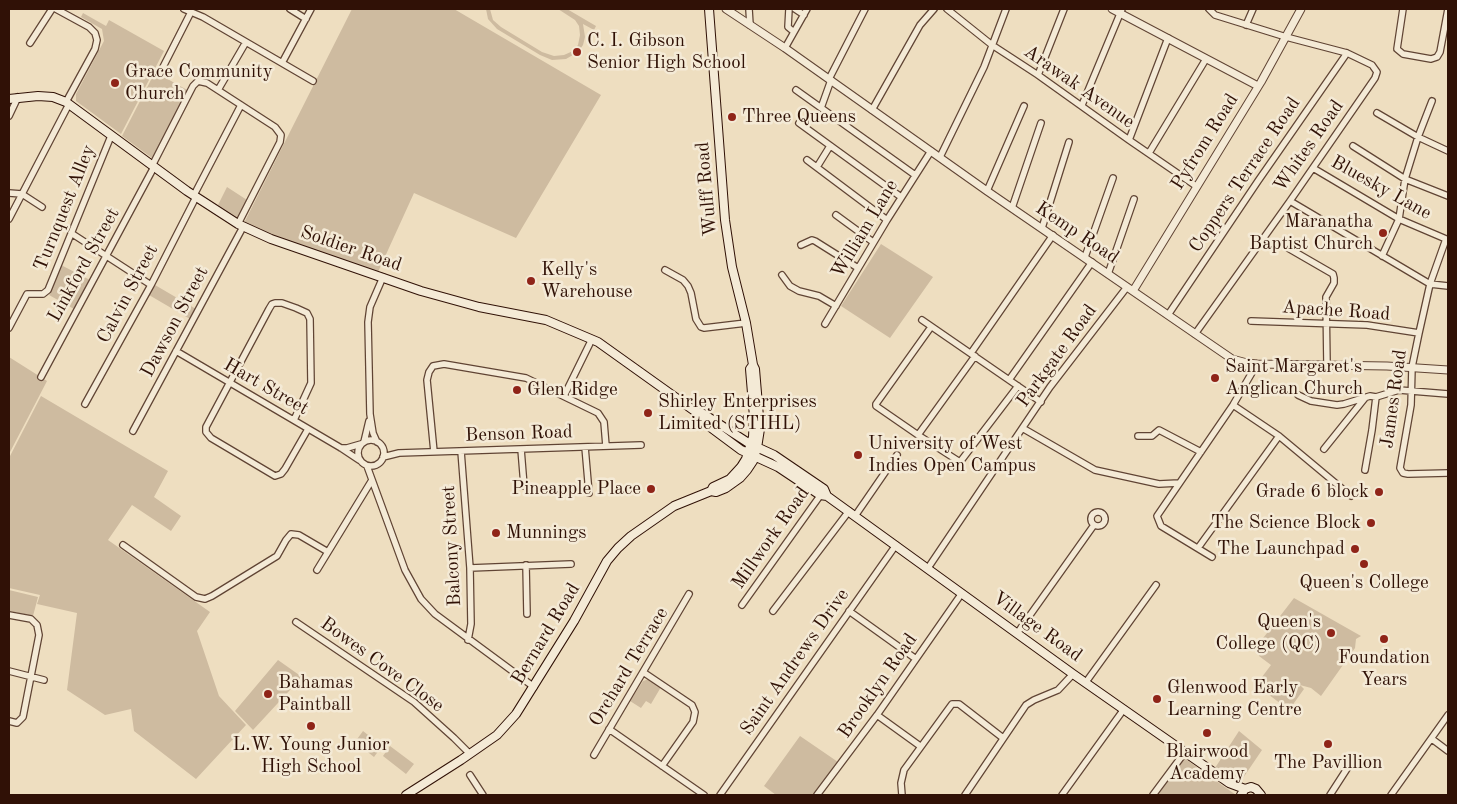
<!DOCTYPE html>
<html>
<head>
<meta charset="utf-8">
<style>
  body { margin:0 }
  #map { position:relative; width:1457px; height:804px; overflow:hidden; background:#eedec0; font-family:"Old Standard TT",serif }
  canvas { display:block }
  .frame { position:absolute; inset:0; border:10px solid #301106; pointer-events:none }
</style>
</head>
<body>
<div id="map">
<canvas width="1457" height="804"></canvas>
<div class="frame"></div>
</div>
<script>
const context = document.querySelector('canvas').getContext('2d');
context.lineJoin = 'round';
function paint(path, color) {
  context.fillStyle = color;
  context.fill(path, 'evenodd');
}
function poly(rows) {
  const path = new Path2D();
  for (const r of rows) {
    if (r.length === 3) {
      path.moveTo(r[0] + r[2], r[1]);
      path.arc(r[0], r[1], r[2], 0, 2 * Math.PI);
      continue;
    }
    path.moveTo(r[0], r[1]);
    for (let i = 2; i < r.length; i += 2) path.lineTo(r[i], r[i + 1]);
  }
  return path;
}
function strokePath(path, color, width, dash) {
  context.strokeStyle = color;
  context.lineWidth = width;
  context.lineCap = dash ? 'butt' : 'round';
  context.setLineDash(dash || []);
  context.stroke(path);
}
function drawText(font, color, halo, rows, align = 'center') {
  context.font = font + ' "Old Standard TT",serif';
  context.lineWidth = 5;
  context.setLineDash([]);
  context.textBaseline = 'middle';
  context.strokeStyle = halo;
  context.fillStyle = color;
  for (const [text, x, y, turn = 0] of rows) {
    context.save();
    context.translate(x, y);
    context.rotate((+turn || 0) * Math.PI / 180);
    context.textAlign = isNaN(turn) ? turn : align;
    if (halo) context.strokeText(text, 0, 0);
    context.fillText(text, 0, 0);
    context.restore();
  }
}
paint(poly([
  [352,9,454,9,601,95,516,238,414,193,378,272,276,237,244,223],
  [486,9,490,9,493,20,501,27,542,52,554,56,564,55,573,51,578,45,580,35,579,26,575,20,558,9,567,9,596,26,594,30,583,24,585,37,583,45,578,52,566,59,552,60,540,55,497,29,488,19],
  [83,13,106,26,109,20,164,51,121,134,76,101,76,94,104,41,102,29,81,17],
  [155,72,189,91,152,158,122,136],
  [227,187,247,200,238,218,218,205],
  [881,244,933,277,890,338,841,306],
  [61,265,90,280,74,309,49,295],
  [155,285,196,309,190,319,149,295],
  [9,357,47,381,9,454],
  [41,396,168,471,154,497,181,516,171,531,132,505,108,540,210,612,197,631,219,696,246,725,196,779,134,731,131,709,105,715,67,690,77,613,37,604,40,595,9,588,9,458],
  [9,590,38,597,33,616,9,611],
  [1294,598,1361,636,1356,639,1355,648,1321,696,1311,688,1300,685,1304,689,1289,710,1256,685,1271,665,1259,656,1260,649,1257,646],
  [278,660,302,677,253,730,235,711],
  [649,679,661,687,651,704,646,701,641,708,630,701,643,681],
  [363,731,382,746,374,757,355,742],
  [1239,731,1262,750,1239,784,1215,768],
  [800,736,838,762,812,795,776,795,764,786],
  [390,746,414,764,406,774,383,756],
  [1184,758,1236,795,1158,795]
]), '#cebba0');
const minor = poly([
  [56,9,89,27,95,33,97,40,95,49,66,102],
  [184,9,203,17,313,81],
  [290,9,306,19],
  [749,9,750,25],
  [789,9,788,27,794,32],
  [795,9,804,15],
  [947,9,992,45,1038,75,1129,140,1196,186],
  [1403,9,1397,49,1403,54,1431,59,1437,57,1440,52,1448,9],
  [1246,25,1253,9],
  [30,43,52,9],
  [785,48,807,9],
  [282,63,311,9],
  [162,69,191,12],
  [1038,75,1064,9],
  [829,79,865,9],
  [218,90,246,42],
  [796,90,915,175],
  [1082,105,1122,9],
  [821,108,831,80],
  [872,110,920,25,934,9],
  [1377,113,1418,137,1448,151],
  [9,116,18,97],
  [799,123,901,197],
  [1129,140,1168,38],
  [1353,146,1405,179,1448,196],
  [1149,153,1206,59],
  [940,157,984,67,1006,9],
  [807,160,887,220],
  [152,166,193,86,198,81,207,83,275,127,281,135,280,142,238,224],
  [817,167,830,146],
  [1313,168,1399,219,1446,239,1430,284,1419,333,1412,367,1411,405,1400,468,1403,473,1408,474,1448,473],
  [987,191,1024,106],
  [9,193,22,194,42,207],
  [194,195,241,105],
  [1290,201,1430,284,1448,286],
  [1012,208,1041,123],
  [836,215,873,242],
  [9,219,69,104],
  [1042,228,1069,142],
  [71,233,151,285],
  [801,245,812,240,815,241,858,268],
  [1288,248,1333,274,1334,278,1334,283,1326,297,1327,365],
  [1382,256,1399,219,1405,179,1418,137,1432,101],
  [1085,257,1113,178],
  [665,270,683,280,688,286,691,293,696,319,701,327,704,328,746,323],
  [1108,274,1134,199],
  [782,275,790,286,799,291,819,296,836,306],
  [1168,315,1258,181,1347,53],
  [922,320,1041,402],
  [1251,321,1367,325,1419,333],
  [825,324,887,220,931,151],
  [931,327,876,404,876,406,918,435,960,462,1018,386],
  [9,328,27,294,43,294,48,290,111,136],
  [1195,334,1290,201,1375,78,1377,72,1372,65,1347,53,1286,37,1215,15,1209,9],
  [176,351,341,448,359,460],
  [971,353,1053,235],
  [41,377,154,167],
  [1009,380,1092,262],
  [1298,395,1311,401,1337,405,1344,404,1370,396,1376,397,1399,390,1448,394],
  [564,396,592,339],
  [85,404,151,285,196,197],
  [1233,405,1279,436,1351,496],
  [294,420,311,383,310,319,307,313,296,308,282,303,275,303,272,304,269,309,206,427,206,432,211,438,275,476,281,474,285,469,308,429],
  [1024,429,1095,470,1159,484,1179,483],
  [133,431,243,227],
  [918,435,975,356],
  [1138,436,1152,436,1159,430,1201,452],
  [371,453,13],
  [364,442,369,421],
  [377,442,373,433,370,414,368,322,370,307,383,277],
  [585,447,589,493],
  [341,448,347,448,361,444],
  [521,449,524,486],
  [1324,449,1365,398],
  [461,451,470,568,471,624,468,640],
  [434,452,427,380,429,372,433,366,444,364,526,378,598,413,604,422,606,446],
  [383,457,399,453,641,445],
  [367,466,405,570,421,599,435,614,534,687],
  [1365,470,1372,430,1376,397],
  [1098,519,7],
  [855,516,897,455],
  [123,545,196,597,205,599,212,596,277,556,286,540,291,534,299,535,328,552],
  [1198,548,1279,436],
  [1212,557,1161,526,1157,516,1233,405,1257,364],
  [526,565,527,614],
  [470,568,571,564],
  [928,568,1050,387,1127,287],
  [317,570,372,480],
  [742,605,822,493],
  [773,611,849,511],
  [849,611,916,659],
  [9,615,31,619,37,625,39,635,23,717,17,723,9,721],
  [296,622,414,702,454,738,470,754],
  [1018,632,1094,525],
  [9,671,44,680],
  [643,672,692,705,695,712,693,722,662,766],
  [1086,682,1156,585],
  [877,715,920,746],
  [609,729,704,795],
  [1432,739,1448,751],
  [594,755,689,594],
  [470,775,483,795],
  [720,795,896,545],
  [817,795,877,715,962,593],
  [902,795,901,783,904,770,952,704,959,704,1003,738],
  [965,795,1026,705,1034,700,1058,690,1073,674],
  [1062,795,1124,709],
  [1153,795,1185,752],
  [1330,795,1352,761],
  [1391,795,1448,715]
]);
const tertiary = poly([
  [726,9,785,48,987,191,1232,359,1247,363,1257,364,1387,366,1448,370],
  [1112,9,1258,86],
  [1133,291,1261,82,1301,9]
]);
const secondary = poly([
  [709,9,725,220,732,267,746,323,753,365,755,369,760,429,757,448,753,461,747,470,740,478,726,488,716,492,711,491],
  [9,99,38,96,53,97,66,102,187,191,238,224,271,239,421,291,479,307,546,320,598,342,696,412,698,418,741,450,778,467,820,495,827,496],
  [696,412,702,413,750,444,774,455,824,489,827,496,1073,674,1229,783,1245,789],
  [406,795,461,760,497,735,516,714,574,621,607,561,618,548,631,536,674,506,711,491,713,487,730,479,741,467,746,459,753,437,754,417,750,369,753,365],
  [1241,795,1245,789,1251,787,1256,789,1261,795]
]);
strokePath(minor, '#604434', 8);
strokePath(tertiary, '#604434', 9);
strokePath(secondary, '#301106', 10);
strokePath(minor, '#f4ead6', 5.5);
strokePath(tertiary, '#f4ead6', 7);
strokePath(secondary, '#f4ead6', 8);
for (const [x, y, r, color] of [
  [577,52,5,"#8f2418"],
  [115,83,5,"#8f2418"],
  [732,117,5,"#8f2418"],
  [1383,233,5,"#8f2418"],
  [531,281,5,"#8f2418"],
  [1215,378,5,"#8f2418"],
  [517,390,5,"#8f2418"],
  [648,413,5,"#8f2418"],
  [858,455,5,"#8f2418"],
  [651,489,5,"#8f2418"],
  [1379,492,5,"#8f2418"],
  [1371,523,5,"#8f2418"],
  [496,533,5,"#8f2418"],
  [1355,549,5,"#8f2418"],
  [1364,564,5,"#8f2418"],
  [1331,633,5,"#8f2418"],
  [1384,639,5,"#8f2418"],
  [268,694,5,"#8f2418"],
  [1157,699,5,"#8f2418"],
  [311,726,5,"#8f2418"],
  [1207,733,5,"#8f2418"],
  [1328,744,5,"#8f2418"]
]) {
  const dot = new Path2D();
  dot.arc(x, y, r, 0, 2 * Math.PI);
  context.fillStyle = color;
  context.fill(dot);
  strokePath(dot, '#f4ead6', 2);
}
drawText('19px', '#301106', '#f4ead6', [
  ["C. I. Gibson",587,41],
  ["Senior High School",587,63],
  ["Grace Community",125,72],
  ["Church",125,94],
  ["Three Queens",742,117],
  ["Maranatha",1373,222,"right"],
  ["Baptist Church",1373,244,"right"],
  ["Kelly's",541,270],
  ["Warehouse",541,292],
  ["Saint Margaret's",1225,367],
  ["Anglican Church",1225,389],
  ["Glen Ridge",527,390],
  ["Shirley Enterprises",658,402],
  ["Limited (STIHL)",658,424],
  ["University of West",868,444],
  ["Indies Open Campus",868,466],
  ["Pineapple Place",641,489,"right"],
  ["Grade 6 block",1369,492,"right"],
  ["The Science Block",1361,523,"right"],
  ["Munnings",506,533],
  ["The Launchpad",1345,549,"right"],
  ["Queen's College",1364,583,"center"],
  ["Queen's",1321,622,"right"],
  ["College (QC)",1321,644,"right"],
  ["Foundation",1384,658,"center"],
  ["Years",1384,680,"center"],
  ["Bahamas",278,683],
  ["Paintball",278,705],
  ["Glenwood Early",1167,688],
  ["Learning Centre",1167,710],
  ["L.W. Young Junior",311,745,"center"],
  ["High School",311,767,"center"],
  ["Blairwood",1207,752,"center"],
  ["Academy",1207,774,"center"],
  ["The Pavillion",1328,763,"center"]
], 'left');
drawText('19px', '#301106', '#f4ead6', [
  ["Arawak Avenue",1079,87,35],
  ["Pyfrom Road",1205,142,-58],
  ["Whites Road",1309,146,-55],
  ["Coppers Terrace Road",1245,175,-56],
  ["Bluesky Lane",1381,188,29],
  ["Wulff Road",707,189,-95],
  ["Turnquest Alley",65,208,-68],
  ["William Lane",865,229,-59],
  ["Kemp Road",1077,233,34],
  ["Soldier Road",351,249,19],
  ["Linkford Street",84,265,-61],
  ["Calvin Street",128,294,-62],
  ["Apache Road",1336,311,4],
  ["Dawson Street",175,322,-62],
  ["Parkgate Road",1057,356,-54],
  ["Hart Street",266,387,30],
  ["James Road",1394,399,-82],
  ["Benson Road",519,434,-2],
  ["Millwork Road",771,538,-55],
  ["Balcony Street",452,546,-93],
  ["Village Road",1037,627,36],
  ["Bernard Road",546,634,-59],
  ["Saint Andrews Drive",795,662,-55],
  ["Bowes Cove Close",382,665,36],
  ["Orchard Terrace",629,667,-59],
  ["Brooklyn Road",878,686,-55]
]);
</script>
</body>
</html>
